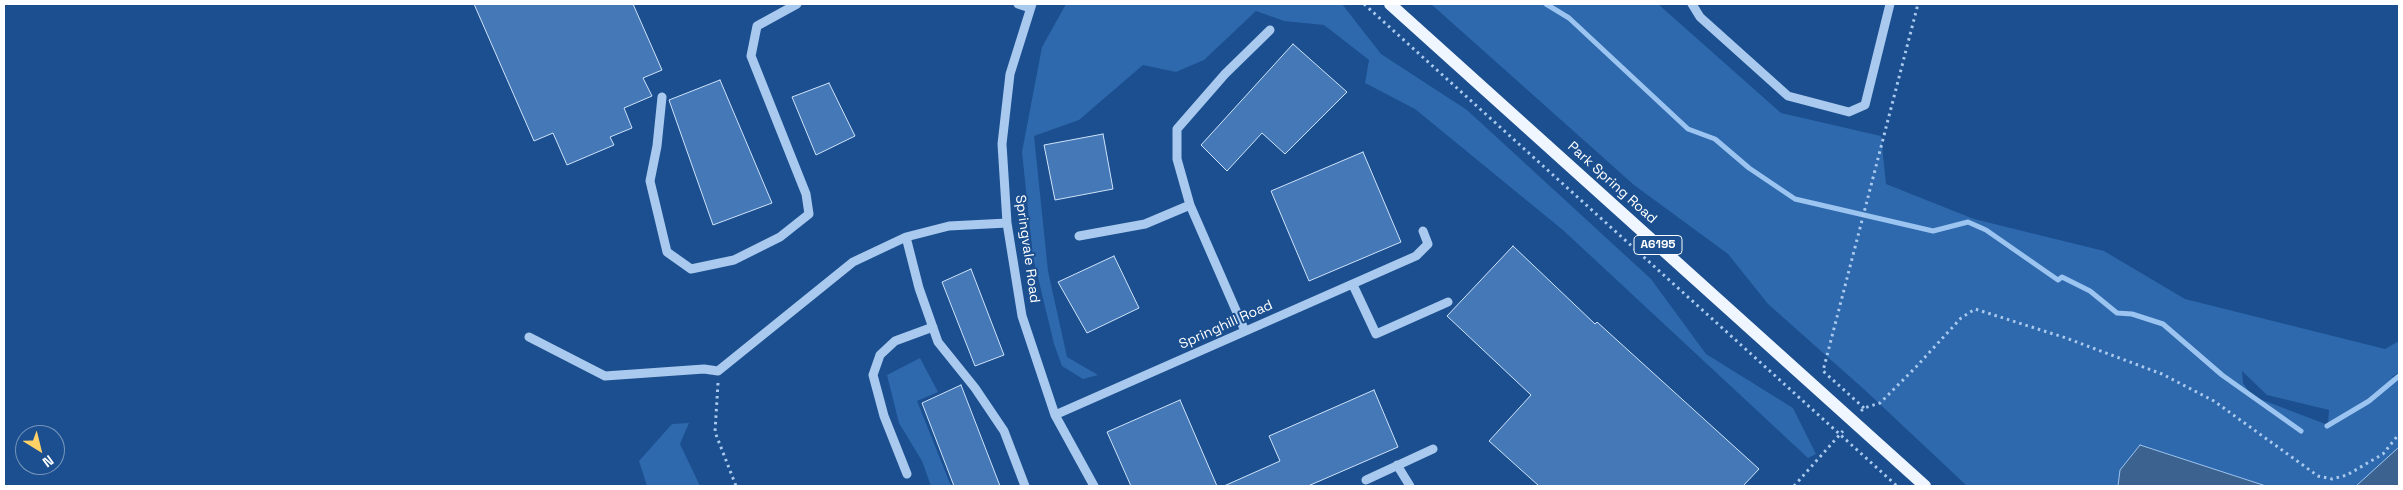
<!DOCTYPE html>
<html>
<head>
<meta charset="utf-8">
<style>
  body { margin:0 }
  #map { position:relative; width:2403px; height:490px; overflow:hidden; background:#1b4f8f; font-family:"Space Grotesk",sans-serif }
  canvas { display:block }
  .frame { position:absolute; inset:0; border:5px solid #fff; pointer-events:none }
  .north { position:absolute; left:15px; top:425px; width:50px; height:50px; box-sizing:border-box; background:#1b4f8f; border:1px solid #7695bc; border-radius:50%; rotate:144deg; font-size:14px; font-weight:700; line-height:20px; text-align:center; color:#fff }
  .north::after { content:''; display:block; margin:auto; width:18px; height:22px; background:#ffd166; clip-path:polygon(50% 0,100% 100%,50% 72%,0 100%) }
</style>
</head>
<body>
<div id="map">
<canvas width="2403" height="490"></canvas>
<div class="frame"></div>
<div class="north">N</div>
</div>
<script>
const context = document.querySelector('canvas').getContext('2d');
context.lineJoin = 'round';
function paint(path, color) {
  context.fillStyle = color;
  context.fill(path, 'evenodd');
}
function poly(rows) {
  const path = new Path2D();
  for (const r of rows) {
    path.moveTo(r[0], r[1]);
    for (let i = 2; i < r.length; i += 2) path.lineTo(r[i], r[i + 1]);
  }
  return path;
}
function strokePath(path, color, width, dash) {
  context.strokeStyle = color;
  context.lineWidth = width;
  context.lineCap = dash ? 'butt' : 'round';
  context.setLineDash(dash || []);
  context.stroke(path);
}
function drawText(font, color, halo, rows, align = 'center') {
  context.font = font + ' "Space Grotesk",sans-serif';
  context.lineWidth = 4;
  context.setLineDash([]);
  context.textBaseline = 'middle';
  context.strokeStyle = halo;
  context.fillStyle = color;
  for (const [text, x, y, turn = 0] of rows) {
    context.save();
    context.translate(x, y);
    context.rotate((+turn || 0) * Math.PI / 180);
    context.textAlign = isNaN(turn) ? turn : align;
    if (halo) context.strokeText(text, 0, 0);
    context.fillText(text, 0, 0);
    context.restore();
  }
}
paint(poly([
  [1066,4,1342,4,1381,54,1467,110,1651,279,1706,354,1793,408,1816,454,1808,458,1564,231,1415,109,1365,83,1369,60,1324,25,1284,21,1256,11,1204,60,1176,72,1143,65,1079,120,1034,136,1048,271,1067,357,1098,375,1083,379,1062,366,1054,344,1033,257,1022,152,1042,47],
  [1431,4,1658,4,1781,113,1881,136,1886,184,1974,219,2104,251,2185,299,2385,349,2399,341,2399,372,2392,377,2396,379,2399,377,2399,486,1967,486,1867,392,1768,304,1728,254,1634,185],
  [2242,371,2267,395,2329,410,2328,425,2252,396,2243,383],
  [920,358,938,392,917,401,951,486,931,486,922,461,899,423,887,375],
  [689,423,680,444,700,486,647,486,639,461,672,424]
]), '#2e69ad');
const water = poly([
  [2140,445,2266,486,2267,486,2118,486,2120,470,2140,445],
  [2399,447,2399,486,2356,486,2399,447]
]);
paint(water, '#3c6290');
strokePath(water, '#9cc4f0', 1);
strokePath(poly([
  [1546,4,1569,18,1688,129,1715,139,1749,168,1795,199,1933,231,1968,222,1986,230,2058,280,2062,277,2090,291,2117,313,2132,314,2163,324,2222,375,2301,431],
  [2327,426,2369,401,2399,376]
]), '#9cc4f0', 5);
const building = poly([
  [474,4,633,4,662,70,643,78,652,96,624,108,632,128,610,137,614,145,567,165,553,133,534,141,474,4],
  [1293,44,1347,92,1285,154,1262,133,1227,171,1201,145,1293,44],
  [720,80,772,203,713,225,669,100,720,80],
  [829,83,855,136,816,155,792,97,829,83],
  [1103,134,1113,189,1055,200,1044,145,1103,134],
  [1363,152,1401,242,1309,281,1271,191,1363,152],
  [1513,246,1595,324,1597,322,1759,469,1743,486,1539,486,1489,441,1531,395,1447,316,1513,246],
  [1114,256,1139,308,1087,333,1058,282,1114,256],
  [971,269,1004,355,975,366,942,282,971,269],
  [961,385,1000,486,954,486,922,403,961,385],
  [1374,390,1398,447,1308,486,1224,486,1280,461,1269,436,1374,390],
  [1180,400,1217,486,1131,486,1107,432,1180,400]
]);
paint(building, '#4478b7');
strokePath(building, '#cfe3fa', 1);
strokePath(poly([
  [1364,4,1897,486],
  [718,383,715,432,736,486],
  [1864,408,1823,371,1918,4],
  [1861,411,1864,408,1880,403,1915,368,1961,318,1975,309,2066,338,2162,374,2214,401,2318,476,2332,479,2347,475,2383,454,2399,434],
  [1794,486,1843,431]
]), '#a9c9ee', 3, [2.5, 4]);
strokePath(poly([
  [1018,4,1030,8],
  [1032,4,1010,74,1002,144,1007,223,1022,316,1055,415,1094,486],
  [1692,4,1700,17,1788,96,1849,112,1865,105,1890,4],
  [662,97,657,146,650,181,667,252,691,269,734,260,780,237,809,214,806,194,751,56,757,26,797,4],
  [1079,236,1145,224,1190,205],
  [906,237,919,288,938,342,975,388,1004,431,1025,486],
  [1353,285,1376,334,1448,302],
  [1245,331,1190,205,1177,159,1177,129,1225,74,1270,30],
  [529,337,605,376,704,369,718,371,853,262,906,237,949,226,1007,223],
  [1055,415,1416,256,1428,244,1423,231],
  [1397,465,1410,486],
  [907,474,884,416,873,375,880,355,895,341,933,327],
  [1366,480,1433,449]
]), '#a9c9ee', 9);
strokePath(poly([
  [1390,4,1925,486]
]), '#f0f6ff', 12);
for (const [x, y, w] of [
  [1658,245,48]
]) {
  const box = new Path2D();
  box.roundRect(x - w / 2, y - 9.5, w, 19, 4);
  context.fillStyle = '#1b4f8f';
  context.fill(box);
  strokePath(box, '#fff', 1);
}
drawText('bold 12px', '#fff', null, [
  ["A6195",1658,245]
]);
drawText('14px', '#fff', '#1b4f8f', [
  ["Park Spring Road",1612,183,42],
  ["Springvale Road",1027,249,82],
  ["Springhill Road",1226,325,-24]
]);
</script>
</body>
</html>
